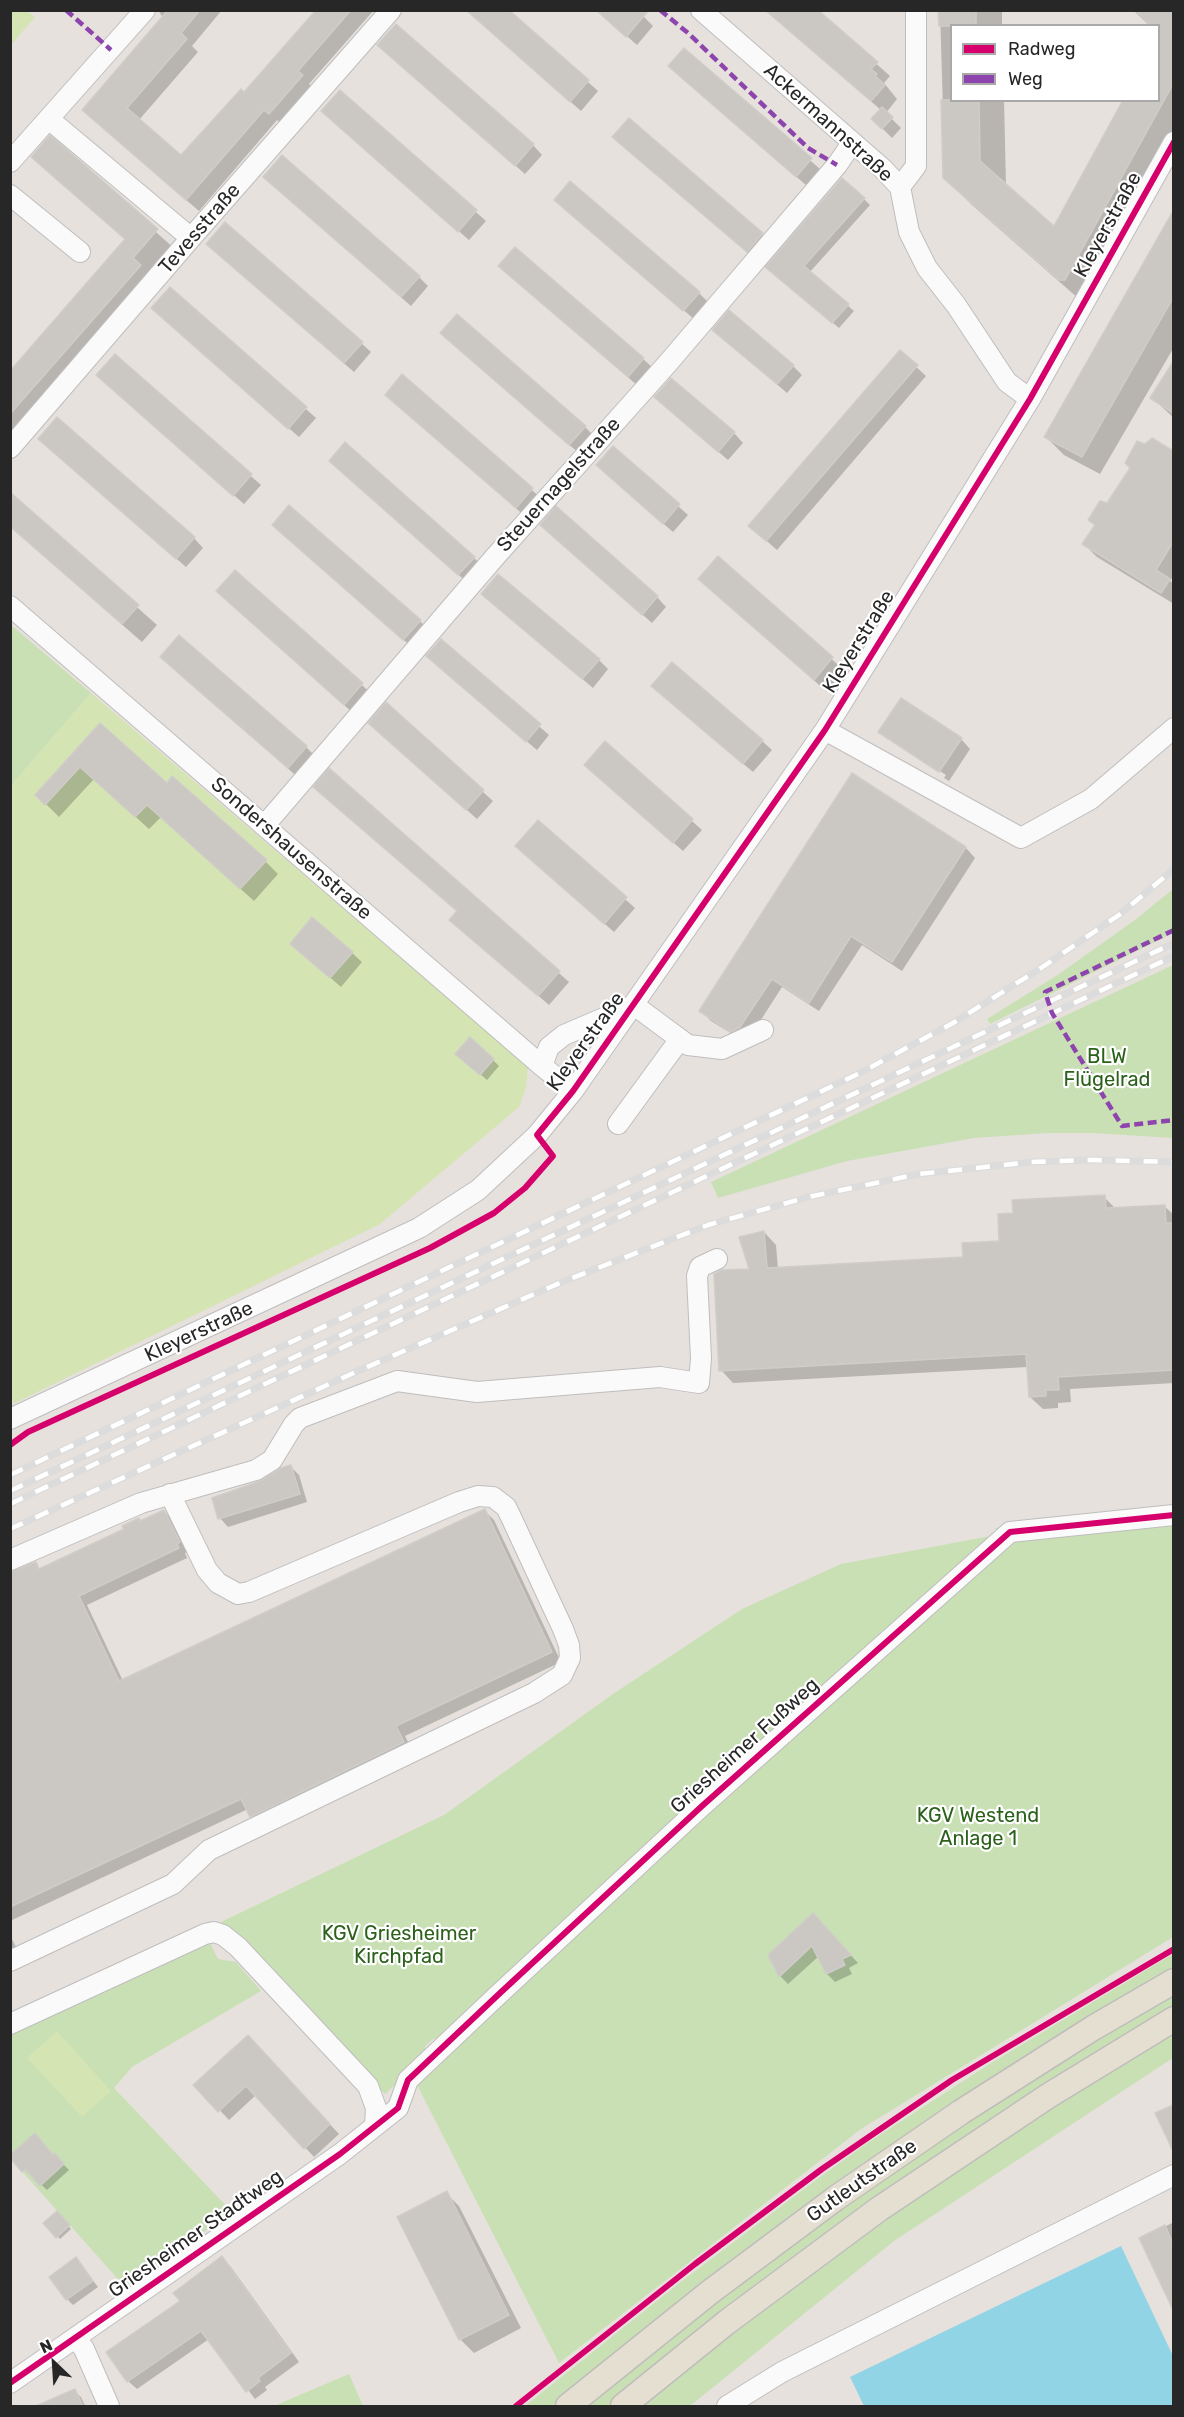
<!DOCTYPE html>
<html>
<head>
<meta charset="utf-8">
<style>
  body { margin:0 }
  #map { position:relative; width:1184px; height:2417px; overflow:hidden; background:#e6e1dc; font-family:Rubik,sans-serif }
  canvas { display:block }
  .frame { position:absolute; inset:0; border:12px solid #272727; pointer-events:none }
  .legend { position:absolute; left:950px; top:24px; width:210px; height:78px; box-sizing:border-box; background:#fff; border:2px solid #a9a9a9; margin:0; padding:8px 10px; list-style:none; font-size:18px; color:#272727 }
  .legend li { display:flex; align-items:center; gap:12px; height:30px }
  .legend b { width:30px; border:2px solid #a9a9a9 }
  .north { position:absolute; left:24px; top:2333px; width:60px; height:60px; -webkit-text-stroke:4px #fff; paint-order:stroke; rotate:335deg; font-size:16px; font-weight:700; line-height:24px; text-align:center; color:#272727 }
  .north::after { content:''; display:block; margin:auto; width:21px; height:27px; background:#272727; clip-path:polygon(50% 0,100% 100%,50% 72%,0 100%) }
</style>
</head>
<body>
<div id="map">
<canvas width="1184" height="2417"></canvas>
<div class="frame"></div>
<ul class="legend">
<li><b style="height:8px;background:#d6006c"></b>Radweg</li>
<li><b style="height:8px;background:#8e44ad"></b>Weg</li>
</ul>
<div class="north">N</div>
</div>
<script>
const context = document.querySelector('canvas').getContext('2d');
context.lineJoin = 'round';
function paint(path, color) {
  context.fillStyle = color;
  context.fill(path, 'evenodd');
}
function poly(rows) {
  const path = new Path2D();
  for (const r of rows) {
    path.moveTo(r[0], r[1]);
    for (let i = 2; i < r.length; i += 2) path.lineTo(r[i], r[i + 1]);
  }
  return path;
}
function strokePath(path, color, width, dash) {
  context.strokeStyle = color;
  context.lineWidth = width;
  context.lineCap = dash ? 'butt' : 'round';
  context.setLineDash(dash || []);
  context.stroke(path);
}
function drawText(font, color, halo, rows, align = 'center') {
  context.font = font + ' Rubik,sans-serif';
  context.lineWidth = 4.5;
  context.setLineDash([]);
  context.textBaseline = 'middle';
  context.strokeStyle = halo;
  context.fillStyle = color;
  for (const [text, x, y, turn = 0] of rows) {
    context.save();
    context.translate(x, y);
    context.rotate((+turn || 0) * Math.PI / 180);
    context.textAlign = isNaN(turn) ? turn : align;
    if (halo) context.strokeText(text, 0, 0);
    context.fillText(text, 0, 0);
    context.restore();
  }
}
paint(poly([
  [11,625,91,693,11,786],
  [1173,889,1173,933,990,1024,987,1019,1059,974,1135,920],
  [1173,965,1173,1138,1092,1133,1047,1133,974,1138,847,1161,718,1198,711,1182],
  [1173,1510,1173,1937,861,2129,559,2363,415,2081,716,1800,1009,1543,995,1528],
  [996,1535,444,2039,433,2039,425,2046,426,2056,385,2094,221,1922,444,1815,613,1694,742,1609,841,1564],
  [207,1937,218,1959,236,1962,261,1991,132,2067,114,2088,232,2212,125,2287,11,2159,10,2029],
  [1173,1954,1173,1967,1081,2022,606,2361,552,2406,525,2406,682,2281,812,2183,866,2144,988,2065],
  [1173,1994,1173,2007,691,2337,608,2406,585,2406,699,2315,783,2251,919,2153,1106,2033],
  [1173,2029,1173,2058,894,2241,690,2406,642,2406,740,2324,875,2224,965,2162],
  [349,2374,363,2406,274,2406]
]), '#c9e0b5');
paint(poly([
  [11,10,27,11,35,17,11,45],
  [91,693,528,1067,526,1088,519,1107,380,1224,15,1403,11,1399,11,786],
  [57,2031,111,2091,82,2117,27,2058]
]), '#d4e4b3');
paint(poly([
  [1121,2246,1173,2356,1173,2406,864,2406,850,2377]
]), '#91d4e6');
paint(poly([
  [158,10,222,10,192,46,198,52,139,120,181,157,244,94,318,10,374,10,309,84,314,88,282,124,277,120,199,211,96,122,163,18],
  [466,10,507,10,598,91,581,111],
  [597,10,637,10,653,26,637,45],
  [765,10,816,10,890,76,884,83,897,99,886,113,901,128,892,138,873,119,881,110],
  [940,10,1002,10,1002,26,952,26,952,100,1004,100,1006,186,1054,228,1158,100,1158,26,1150,26,1133,10,1174,10,1174,160,1087,306,972,205,945,178],
  [684,50,820,169,806,185,679,76],
  [389,55,533,145,542,155,525,174],
  [340,92,486,221,469,240,332,121],
  [629,120,772,244,757,261,614,137],
  [50,137,176,250,10,454,10,373,126,240,33,157],
  [275,186,419,277,428,286,411,306],
  [864,199,870,205,809,273,854,311,839,328,773,273],
  [565,209,699,293,708,302,694,319],
  [1174,214,1174,347,1100,474,1064,455,1046,437],
  [217,253,361,343,371,352,354,372],
  [500,266,643,359,653,368,638,386],
  [170,289,316,418,299,437,162,318],
  [724,339,793,366,802,375,787,393],
  [451,343,585,427,595,437,580,454],
  [900,352,926,376,777,550,760,535],
  [115,356,261,485,244,504,108,385],
  [1174,365,1174,418,1152,398],
  [402,377,542,499,526,517,396,404],
  [665,406,734,433,743,443,728,460],
  [1152,440,1174,453,1174,575,1170,581,1174,584,1174,604,1097,557,1084,544,1096,526,1090,520,1108,505,1146,446],
  [50,448,194,538,203,548,186,567],
  [613,448,688,515,673,532,607,475],
  [340,470,474,558,484,567,469,584],
  [10,494,157,625,142,642,10,527],
  [283,534,420,621,429,631,414,649],
  [551,534,657,597,666,607,652,623],
  [718,558,845,671,827,692,700,579],
  [235,572,382,703,364,723,218,591],
  [483,594,599,660,608,669,593,688],
  [441,641,549,735,537,750,438,666],
  [162,657,306,747,325,766,308,786,181,676],
  [663,696,762,741,772,750,753,772],
  [386,704,493,801,477,819,380,732],
  [100,725,167,785,265,861,278,874,254,901,161,817,149,829,94,779,59,817,37,795],
  [880,732,961,739,970,749,949,781,944,778,946,775,888,737,888,740],
  [605,743,702,830,683,851,596,774],
  [329,771,569,982,549,1005,461,929,459,911],
  [852,775,966,848,975,858,902,971,862,945,819,1011,782,987,750,1037,742,1040,711,1021,701,1011],
  [538,822,635,908,614,932,526,855],
  [292,944,352,953,362,962,341,987],
  [464,1060,493,1060,499,1066,487,1080],
  [1104,1197,1116,1209,1164,1206,1174,1215,1174,1383,1070,1389,1071,1402,1058,1403,1058,1408,1043,1409,1030,1397,1028,1367,733,1383,721,1370,764,1232,776,1245,778,1269,964,1259,1001,1242,1015,1214],
  [290,1466,299,1475,307,1502,228,1527,220,1518,260,1483],
  [484,1510,494,1520,561,1662,405,1736,413,1752,261,1826,248,1809,10,1921,10,1574,35,1564,41,1570,126,1530,139,1520,141,1522,164,1511,174,1521,189,1552,185,1553,187,1558,87,1605,123,1681],
  [821,1923,858,1963,849,1968,852,1974,835,1982,827,1974,819,1956,788,1984,780,1976,770,1955],
  [10,1935,21,1957,10,1963],
  [257,2047,339,2134,314,2157,256,2095,229,2120,196,2085],
  [1174,2106,1174,2147,1158,2114],
  [54,2155,69,2170,47,2190,11,2157],
  [446,2193,459,2206,521,2328,474,2353,461,2340,399,2217],
  [57,2213,71,2229,60,2239,45,2223],
  [1174,2222,1174,2307,1141,2239],
  [222,2258,231,2267,299,2362,265,2387,267,2390,255,2399,209,2339,137,2389,128,2381,182,2302],
  [76,2259,98,2287,73,2305,67,2299],
  [74,2391,81,2397,85,2406,39,2406]
]), '#0003');
const building = poly([
  [168,10,200,10,181,33,187,39,127,108,181,155,241,89,244,92,316,10,351,10,298,71,303,75,269,114,264,110,186,200,82,110,168,10],
  [466,10,509,10,589,80,570,102,466,10],
  [596,10,649,10,626,37,596,10],
  [765,10,818,10,878,62,871,69,877,74,875,76,885,85,871,101,765,10],
  [938,10,976,10,976,26,939,26,938,10],
  [1135,10,1173,10,1173,84,1065,280,1059,280,943,178,941,100,979,100,980,161,1054,226,1123,100,1158,100,1158,26,1152,26,1135,10],
  [396,24,534,144,515,166,377,45,396,24],
  [684,48,812,158,796,177,668,66,684,48],
  [340,90,477,210,458,232,321,111,340,90],
  [882,107,893,117,882,129,871,119,882,107],
  [629,118,763,233,747,252,612,137,629,118],
  [50,135,158,229,133,258,141,265,10,414,10,371,125,239,31,157,50,135],
  [282,155,420,276,401,297,263,177,282,155],
  [842,178,865,198,804,266,849,304,832,323,765,267,842,178],
  [570,181,700,292,683,311,554,200,570,181],
  [1173,211,1173,298,1082,457,1044,437,1173,211],
  [225,222,363,342,344,363,206,244,225,222],
  [515,247,644,358,628,377,498,266,515,247],
  [170,287,307,407,288,429,151,308,170,287],
  [729,310,794,365,777,384,712,330,729,310],
  [457,314,586,426,569,445,440,333,457,314],
  [900,350,918,365,766,541,748,526,900,350],
  [115,354,252,474,233,496,96,375,115,354],
  [1173,362,1173,413,1150,398,1173,362],
  [402,374,533,488,516,508,385,395,402,374],
  [671,378,735,432,718,452,654,397,671,378],
  [57,417,195,537,176,559,38,439,57,417],
  [1152,438,1173,451,1173,542,1156,570,1170,579,1161,593,1082,544,1095,525,1088,520,1100,501,1107,503,1130,468,1125,463,1137,441,1145,444,1152,438],
  [345,442,475,557,458,575,329,461,345,442],
  [613,446,680,504,663,524,596,465,613,446],
  [10,492,139,605,122,624,10,526,10,492],
  [289,505,421,620,403,640,272,525,289,505],
  [556,506,658,596,642,615,540,525,556,506],
  [718,556,833,657,814,680,698,579,718,556],
  [235,570,363,683,344,705,216,591,235,570],
  [498,574,600,659,582,679,481,594,498,574],
  [179,635,307,746,288,768,160,657,179,635],
  [441,639,541,724,526,742,426,656,441,639],
  [672,662,763,740,743,764,651,686,672,662],
  [901,698,962,738,939,772,878,732,901,698],
  [386,702,484,790,466,810,368,723,386,702],
  [100,723,167,783,172,776,267,860,240,889,147,805,135,817,80,767,45,805,35,795,100,723],
  [605,741,693,819,673,843,584,765,605,741],
  [329,768,560,971,538,996,449,920,457,911,313,787,329,768],
  [852,773,966,847,892,962,851,936,809,1003,772,979,740,1027,731,1032,699,1011,852,773],
  [538,820,627,897,604,924,515,846,538,820],
  [312,917,353,952,330,978,290,944,312,917],
  [470,1037,494,1059,480,1075,455,1054,470,1037],
  [1105,1195,1106,1208,1165,1205,1166,1223,1173,1223,1173,1370,1058,1377,1059,1390,1046,1390,1046,1396,1029,1397,1026,1354,719,1371,714,1274,721,1270,749,1269,739,1237,764,1231,767,1268,963,1257,962,1243,999,1241,998,1214,1013,1213,1012,1200,1105,1195],
  [291,1465,300,1494,218,1519,212,1498,260,1481,281,1468,291,1465],
  [485,1509,552,1652,396,1726,404,1742,250,1817,241,1799,10,1907,10,1572,36,1562,39,1569,124,1529,122,1526,139,1518,140,1521,164,1510,180,1542,177,1544,179,1548,79,1596,119,1681,485,1509],
  [813,1913,851,1955,842,1959,845,1965,826,1974,812,1946,779,1977,768,1955,813,1913],
  [248,2035,330,2124,304,2149,246,2086,218,2112,193,2085,248,2035],
  [1173,2105,1173,2151,1155,2113,1173,2105],
  [35,2133,53,2155,55,2153,64,2164,40,2186,25,2169,22,2172,10,2158,10,2155,35,2133],
  [447,2191,509,2315,459,2340,397,2217,447,2191],
  [57,2211,70,2225,56,2238,43,2223,57,2211],
  [1165,2225,1173,2244,1173,2310,1139,2238,1165,2225],
  [222,2256,291,2353,258,2378,260,2381,246,2392,201,2331,127,2382,106,2352,180,2301,173,2293,222,2256],
  [76,2257,93,2281,66,2300,49,2277,76,2257],
  [75,2389,83,2406,36,2406,75,2389]
]);
paint(building, '#cbc7c3');
strokePath(building, '#d0cdc9', 1.5);
const minor = poly([
  [701,10,882,168,900,187,909,232,927,268,956,305,1007,382,1030,399],
  [50,120,191,238],
  [10,162,145,10],
  [900,187,916,166,916,10],
  [10,195,80,252],
  [10,448,191,238,391,10],
  [10,606,542,1066,573,1091],
  [825,730,1021,838,1091,799,1174,728],
  [264,826,494,558,668,363,837,165,852,143],
  [634,1005,688,1045,722,1049,763,1030],
  [542,1066,549,1047,564,1035,632,1006],
  [618,1124,680,1039],
  [10,1419,419,1228,478,1190,537,1135,573,1091,825,730,1030,399,1174,142],
  [10,1560,141,1503,256,1470,272,1460,294,1424,300,1418,397,1381,477,1392,660,1377,699,1383,701,1358,697,1276,700,1267,717,1259],
  [10,1961,173,1884,209,1850,534,1693,562,1675,570,1658,569,1645,563,1629,510,1515,506,1507,493,1497,478,1496,459,1502,249,1592,238,1594,218,1583,207,1570,170,1494],
  [10,2024,205,1934,214,1932,223,1935,238,1947,368,2086,376,2108,375,2126],
  [76,2338,84,2349,109,2406],
  [10,2383,340,2154,398,2108,408,2080,499,1994,702,1806,1010,1532,1174,1515],
  [727,2406,782,2372,1174,2175]
]);
const major = poly([
  [568,2406,710,2292,836,2198,961,2112,1093,2028,1174,1981],
  [623,2406,727,2322,879,2209,1048,2096,1174,2019]
]);
strokePath(minor, '#bfbdbe', 22);
strokePath(major, '#bfbdbb', 27);
strokePath(minor, '#fbfafa', 20);
strokePath(major, '#e5dfd2', 24);
const rail = poly([
  [10,1475,860,1073,953,1023,1041,968,1119,915,1174,869],
  [10,1491,1174,943],
  [10,1504,1174,956],
  [10,1529,358,1371,562,1282,708,1225,808,1197,919,1174,1032,1162,1091,1160,1174,1162]
]);
strokePath(rail, '#dcdcdd', 7);
strokePath(rail, '#fff', 4.5, [14]);
strokePath(poly([
  [66,10,111,50],
  [660,10,688,33,808,148,837,165],
  [1174,930,1045,992,1052,1013,1122,1126,1174,1120]
]), '#8e44ad', 4.5, [9, 4.5]);
strokePath(poly([
  [10,1445,28,1432,430,1248,494,1213,525,1188,553,1156,537,1135,573,1091,825,730,1030,399,1174,142],
  [10,2383,340,2154,398,2108,408,2080,499,1994,702,1806,1010,1532,1174,1515],
  [516,2406,695,2264,822,2169,952,2080,1174,1949]
]), '#d6006c', 6);
drawText('20px', '#272727', '#fff', [
  ["Ackermannstraße",828,123,42],
  ["Kleyerstraße",1108,225,-61],
  ["Tevesstraße",200,229,-49],
  ["Steuernagelstraße",559,485,-48],
  ["Kleyerstraße",859,642,-58],
  ["Sondershausenstraße",291,849,41],
  ["Kleyerstraße",586,1042,-54],
  ["Kleyerstraße",199,1332,-25],
  ["Griesheimer Fußweg",745,1746,-42],
  ["Gutleutstraße",862,2181,-35],
  ["Griesheimer Stadtweg",196,2234,-35]
]);
drawText('20px', '#2b611a', '#fff', [
  ["BLW",1107,1057],
  ["Flügelrad",1107,1080],
  ["KGV Westend",978,1816],
  ["Anlage 1",978,1839],
  ["KGV Griesheimer",399,1934],
  ["Kirchpfad",399,1957]
]);
</script>
</body>
</html>
